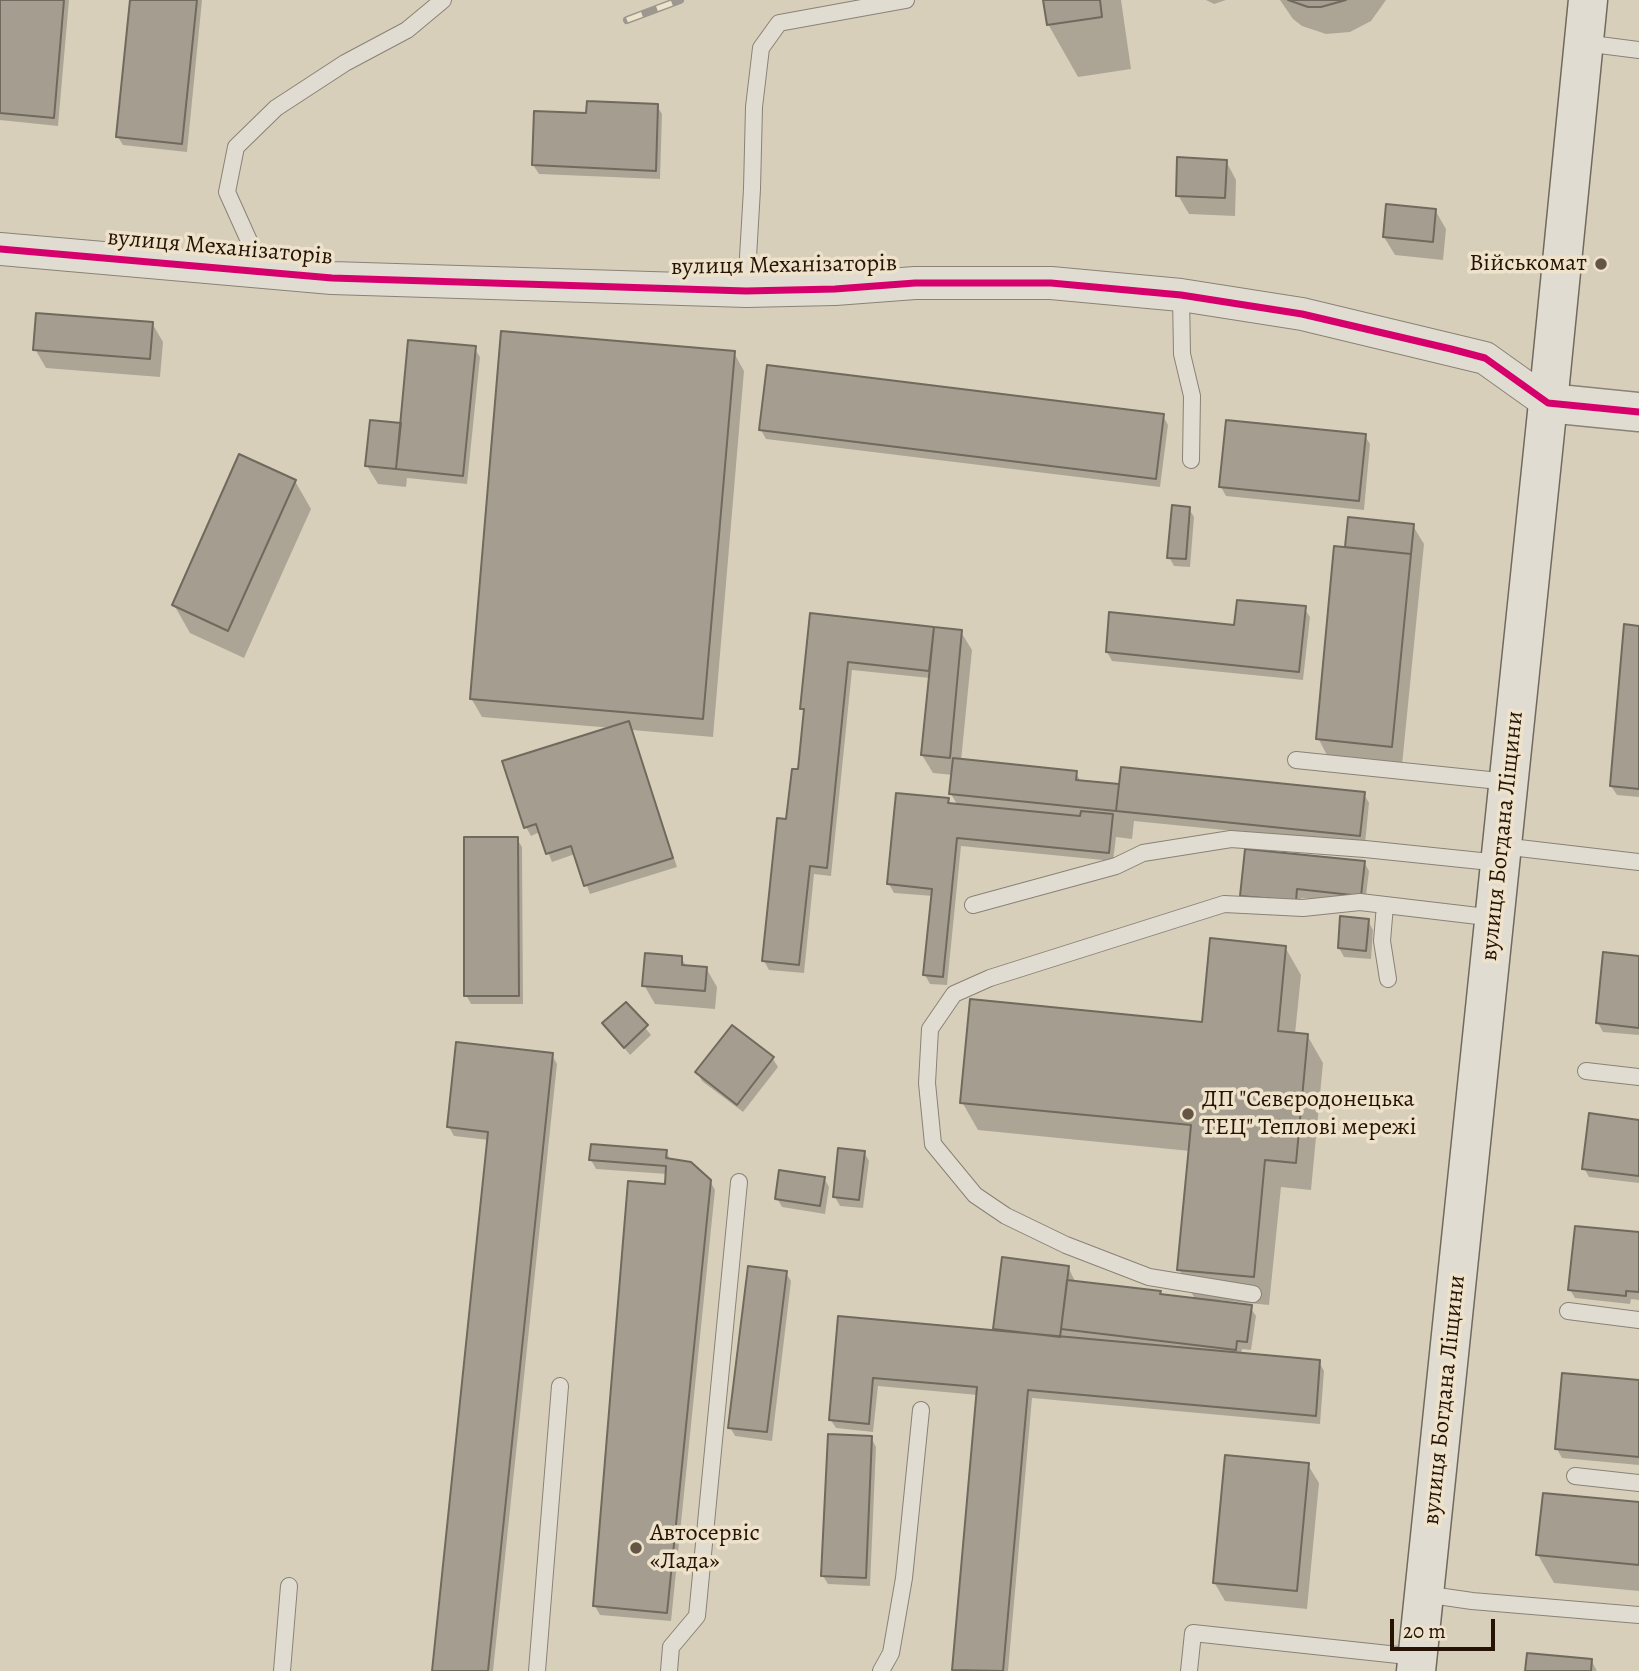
<!DOCTYPE html>
<html>
<head>
<meta charset="utf-8">
<style>
  body { margin:0 }
  #map { position:relative; width:1639px; height:1671px; overflow:hidden; background:#d8cfbb; font-family:Alegreya,serif }
  canvas { display:block }
  .scale { position:absolute; left:1390px; top:1619px; width:105px; height:32px; box-sizing:border-box; border:4px solid #251306; border-top:0; padding-left:9px; font-size:21px; line-height:24px; white-space:nowrap; color:#251306; -webkit-text-stroke:5px #eee2ca; paint-order:stroke }
</style>
</head>
<body>
<div id="map">
<canvas width="1639" height="1671"></canvas>
<div class="scale">20 m</div>
</div>
<script>
const context = document.querySelector('canvas').getContext('2d');
context.lineJoin = 'round';
function paint(path, color) {
  context.fillStyle = color;
  context.fill(path, 'evenodd');
}
function poly(rows) {
  const path = new Path2D();
  for (const r of rows) {
    path.moveTo(r[0], r[1]);
    for (let i = 2; i < r.length; i += 2) path.lineTo(r[i], r[i + 1]);
  }
  return path;
}
function strokePath(path, color, width, dash) {
  context.strokeStyle = color;
  context.lineWidth = width;
  context.lineCap = dash ? 'butt' : 'round';
  context.setLineDash(dash || []);
  context.stroke(path);
}
function drawText(font, color, halo, rows, align = 'center') {
  context.font = font + ' Alegreya,serif';
  context.lineWidth = 7;
  context.setLineDash([]);
  context.textBaseline = 'middle';
  context.strokeStyle = halo;
  context.fillStyle = color;
  for (const [text, x, y, turn = 0] of rows) {
    context.save();
    context.translate(x, y);
    context.rotate((+turn || 0) * Math.PI / 180);
    context.textAlign = isNaN(turn) ? turn : align;
    if (halo) context.strokeText(text, 0, 0);
    context.fillText(text, 0, 0);
    context.restore();
  }
}
paint(poly([
  [0,0,69,0,58,126,0,120],
  [132,0,202,0,187,152,123,145,118,137],
  [1045,0,1121,0,1131,69,1078,77,1048,24],
  [1206,0,1226,0,1214,4],
  [1280,0,1386,0,1371,21,1350,32,1326,34,1302,26,1293,19],
  [657,106,662,114,660,179,539,174,533,165],
  [1226,161,1236,180,1235,216,1189,214,1178,195],
  [1435,210,1446,229,1443,260,1395,255,1384,237],
  [152,323,163,342,160,377,46,368,35,349],
  [474,348,480,357,467,484,407,478,406,487,378,484,367,466,402,425],
  [734,353,744,371,713,737,632,730,677,867,590,894,575,854,552,862,540,832,531,836,526,827,612,728,482,717,471,698],
  [1163,416,1168,425,1160,487,766,439,761,430],
  [1365,436,1370,444,1364,510,1226,496,1221,487],
  [295,481,311,509,244,658,190,633,174,605],
  [1189,509,1194,517,1190,567,1174,566,1169,557],
  [1349,519,1413,526,1424,544,1402,765,1328,757,1318,738],
  [1304,608,1310,617,1303,680,1112,661,1107,652,1236,627],
  [811,615,961,632,972,650,961,761,1076,773,1081,782,1121,786,1364,794,1369,803,1365,844,1134,821,1132,839,1116,837,1113,861,961,846,947,985,930,984,925,975,933,896,894,893,889,884,948,799,951,805,958,806,951,794,953,775,933,773,922,755,930,678,852,670,831,876,814,874,804,973,769,970,764,961,788,821,800,771,805,715,802,708],
  [1639,627,1639,797,1617,795,1611,786],
  [517,839,522,847,523,1004,471,1004,466,995],
  [1364,862,1369,871,1365,904,1301,898,1300,909,1247,904,1242,896],
  [1368,921,1373,930,1371,959,1344,957,1339,948],
  [1285,947,1301,975,1295,1034,1307,1035,1323,1063,1311,1190,1281,1187,1269,1305,1217,1300,1216,1303,1250,1307,1256,1316,1251,1350,1242,1349,1241,1355,1319,1362,1324,1371,1320,1424,1032,1398,1008,1671,954,1671,978,1395,878,1386,873,1432,836,1428,830,1419,840,1318,997,1332,995,1328,1068,1267,1076,1283,1160,1292,1162,1296,1196,1301,1179,1269,1190,1151,978,1130,962,1102,1203,1023],
  [681,958,687,967,706,968,717,987,715,1009,655,1004,644,985],
  [1639,958,1639,1035,1603,1032,1598,1023],
  [626,1004,651,1035,630,1055,605,1024],
  [552,1055,557,1064,493,1671,433,1671,489,1140,454,1136,449,1127],
  [773,1059,778,1067,743,1112,702,1081,697,1072],
  [1639,1121,1639,1183,1589,1177,1584,1168],
  [666,1151,671,1161,710,1181,715,1190,671,1621,600,1615,595,1606,667,1174,596,1169,591,1160],
  [864,1152,869,1161,863,1208,840,1206,835,1197],
  [824,1178,829,1187,825,1214,782,1207,777,1198],
  [1639,1234,1639,1300,1631,1299,1630,1304,1575,1298,1570,1290],
  [786,1273,791,1281,772,1441,735,1436,730,1427],
  [1639,1381,1639,1465,1562,1458,1557,1449],
  [871,1438,876,1447,870,1586,828,1584,823,1576],
  [1308,1465,1319,1483,1307,1609,1225,1601,1214,1582],
  [1639,1504,1639,1591,1554,1583,1538,1555],
  [1591,1660,1597,1671,1527,1671]
]), '#0003');
const building = poly([
  [0,0,64,0,54,118,0,113,0,0],
  [130,0,197,0,182,144,116,137,130,0],
  [1043,0,1100,0,1102,17,1047,25,1043,0],
  [1288,0,1346,0,1321,7,1308,7,1288,0],
  [587,101,658,104,656,171,532,165,534,111,586,113,587,101],
  [1177,157,1227,160,1225,198,1176,196,1177,157],
  [1386,204,1436,209,1433,242,1383,237,1386,204],
  [36,313,153,322,150,359,33,350,36,313],
  [501,331,735,351,703,719,470,699,501,331],
  [408,340,476,346,463,476,396,469,408,340],
  [767,365,1164,414,1156,479,759,430,767,365],
  [370,420,401,423,396,469,365,466,370,420],
  [1226,420,1366,434,1359,501,1219,487,1226,420],
  [239,454,296,480,228,631,172,605,239,454],
  [1172,505,1190,507,1186,559,1167,558,1172,505],
  [1348,517,1414,524,1411,554,1345,547,1348,517],
  [1334,546,1411,554,1392,747,1316,739,1334,546],
  [1237,600,1306,606,1299,672,1106,652,1109,612,1234,625,1237,600],
  [810,613,934,627,929,671,848,662,827,868,810,866,799,965,762,961,777,818,786,819,792,769,798,769,804,709,800,709,810,613],
  [1624,624,1639,626,1639,789,1610,786,1624,624],
  [934,627,962,630,950,758,921,755,934,627],
  [629,721,673,858,584,886,571,846,546,854,536,824,524,828,502,761,629,721],
  [953,758,1077,771,1076,780,1119,784,1116,811,949,794,953,758],
  [1121,767,1365,792,1360,836,1116,811,1121,767],
  [896,793,949,798,948,803,1080,816,1081,811,1113,814,1109,853,957,838,943,977,923,975,932,889,887,884,896,793],
  [464,837,518,837,519,996,464,996,464,837],
  [1245,849,1365,861,1361,896,1297,889,1296,901,1240,896,1245,849],
  [1340,916,1369,919,1366,951,1338,948,1340,916],
  [1210,938,1286,946,1278,1031,1308,1034,1296,1163,1265,1160,1254,1277,1177,1270,1191,1125,960,1103,970,999,1202,1022,1210,938],
  [1603,952,1639,956,1639,1028,1596,1023,1603,952],
  [645,953,682,956,682,965,707,967,705,991,642,986,645,953],
  [626,1002,648,1025,624,1048,602,1023,626,1002],
  [732,1025,774,1057,737,1105,695,1072,732,1025],
  [456,1042,553,1053,488,1671,432,1671,488,1132,447,1127,456,1042],
  [1589,1113,1639,1120,1639,1176,1582,1169,1589,1113],
  [591,1144,667,1150,666,1158,691,1162,711,1180,667,1613,593,1606,628,1181,665,1184,666,1166,589,1160,591,1144],
  [838,1148,865,1151,859,1200,833,1197,838,1148],
  [779,1170,825,1177,820,1206,775,1199,779,1170],
  [1575,1226,1639,1232,1639,1292,1626,1291,1626,1296,1568,1290,1575,1226],
  [1002,1257,1069,1266,1060,1337,993,1329,1002,1257],
  [748,1266,787,1271,767,1432,728,1428,748,1266],
  [1067,1280,1161,1291,1160,1294,1252,1305,1247,1342,1237,1341,1236,1350,1061,1329,1067,1280],
  [838,1316,1320,1360,1316,1416,1028,1390,1003,1671,952,1670,977,1387,873,1378,869,1424,829,1420,838,1316],
  [1562,1373,1639,1380,1639,1457,1555,1449,1562,1373],
  [828,1434,872,1436,866,1578,821,1576,828,1434],
  [1225,1455,1309,1463,1297,1591,1213,1583,1225,1455],
  [1543,1493,1639,1502,1639,1565,1536,1555,1543,1493],
  [1527,1653,1592,1659,1591,1671,1525,1671,1527,1653]
]);
paint(building, '#a59d8f');
strokePath(building, '#70695d', 2);
const service = poly([
  [1584,43,1639,50],
  [263,272,227,192,236,147,276,108,345,63,407,30,443,0],
  [746,291,752,189,754,107,761,48,779,23,906,0],
  [1181,295,1182,354,1192,396,1191,460],
  [1296,760,1509,782],
  [1502,846,1639,862],
  [973,905,1116,866,1143,853,1231,839,1365,849,1500,863],
  [1385,905,1382,941,1388,979],
  [1586,1071,1639,1077],
  [1253,1294,1149,1277,1066,1245,1006,1216,975,1195,933,1144,927,1083,930,1029,954,994,990,978,1224,904,1303,908,1360,902,1495,918],
  [1568,1311,1639,1320],
  [1575,1476,1639,1483],
  [1424,1594,1472,1601,1639,1615],
  [282,1671,289,1586],
  [537,1671,560,1386],
  [669,1671,671,1647,697,1616,739,1182],
  [881,1671,891,1653,904,1578,921,1410],
  [1189,1671,1193,1633,1417,1657]
]);
const minor = poly([
  [0,249,332,278,746,291,835,289,915,283,1051,283,1181,295,1302,314,1485,358,1548,403]
]);
const tertiary = poly([
  [1548,403,1639,412]
]);
const secondary = poly([
  [1416,1671,1548,403,1588,0]
]);
strokePath(service, '#898275', 18);
strokePath(minor, '#898275', 34);
strokePath(tertiary, '#898275', 41);
strokePath(secondary, '#70695d', 41);
strokePath(service, '#e0dcd2', 16);
strokePath(minor, '#e0dcd2', 32);
strokePath(tertiary, '#e0dcd2', 38);
strokePath(secondary, '#e0dcd2', 38);
const rail = poly([
  [627,20,680,0]
]);
strokePath(rail, '#9d988f', 8);
strokePath(rail, '#eee2ca', 5, [16]);
strokePath(poly([
  [0,249,332,278,746,291,835,289,915,283,1051,283,1181,295,1302,314,1451,349,1485,358,1548,403,1639,412]
]), '#d6006c', 7);
for (const [x, y, r, color] of [
  [1601,264,7,"#645545"],
  [1188,1114,7,"#645545"],
  [636,1548,7,"#645545"]
]) {
  const dot = new Path2D();
  dot.arc(x, y, r, 0, 2 * Math.PI);
  context.fillStyle = color;
  context.fill(dot);
  strokePath(dot, '#eee2ca', 2.5);
}
drawText('24px', '#251306', '#eee2ca', [
  ["вулиця Механізаторів",220,248,5],
  ["вулиця Механізаторів",784,266,-1],
  ["вулиця Богдана Ліщини",1503,836,-84],
  ["вулиця Богдана Ліщини",1445,1400,-84]
]);
drawText('24px', '#251306', '#eee2ca', [
  ["Військомат",1587,264,"right"],
  ["ДП \"Сєвєродонецька",1202,1100],
  ["ТЕЦ\" Теплові мережі",1202,1128],
  ["Автосервіс",650,1534],
  ["«Лада»",650,1562]
], 'left');
</script>
</body>
</html>
